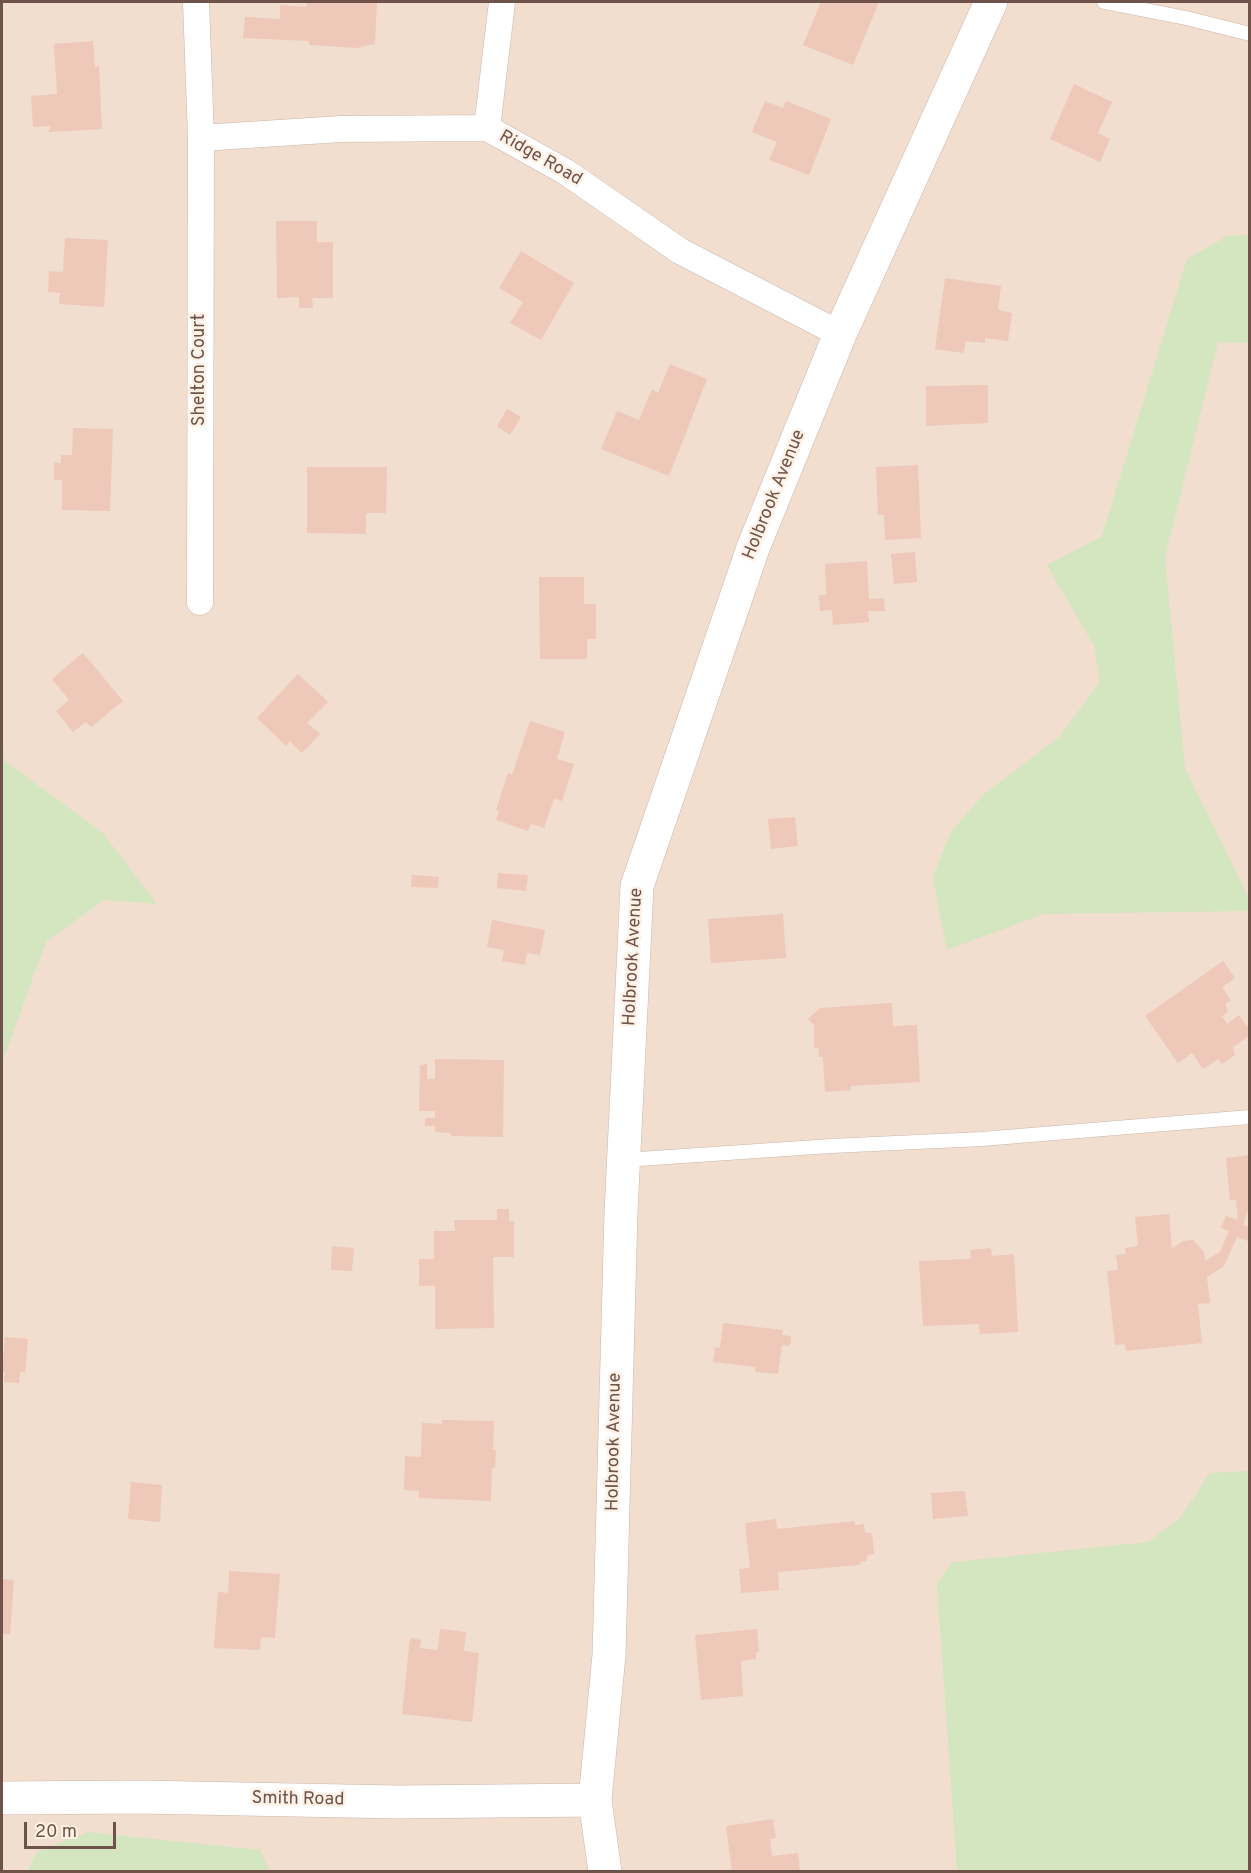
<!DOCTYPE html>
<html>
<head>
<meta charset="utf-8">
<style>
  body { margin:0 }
  #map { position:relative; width:1251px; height:1873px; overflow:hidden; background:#faede0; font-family:Overpass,sans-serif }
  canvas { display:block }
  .frame { position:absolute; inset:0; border:3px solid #6f5249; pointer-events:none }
  .scale { position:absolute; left:24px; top:1822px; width:92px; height:27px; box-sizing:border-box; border:3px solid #6f5249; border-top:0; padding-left:8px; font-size:18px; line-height:21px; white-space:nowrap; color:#6f5249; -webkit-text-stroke:4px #fef1e5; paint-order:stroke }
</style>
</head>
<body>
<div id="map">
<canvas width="1251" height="1873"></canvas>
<div class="frame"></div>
<div class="scale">20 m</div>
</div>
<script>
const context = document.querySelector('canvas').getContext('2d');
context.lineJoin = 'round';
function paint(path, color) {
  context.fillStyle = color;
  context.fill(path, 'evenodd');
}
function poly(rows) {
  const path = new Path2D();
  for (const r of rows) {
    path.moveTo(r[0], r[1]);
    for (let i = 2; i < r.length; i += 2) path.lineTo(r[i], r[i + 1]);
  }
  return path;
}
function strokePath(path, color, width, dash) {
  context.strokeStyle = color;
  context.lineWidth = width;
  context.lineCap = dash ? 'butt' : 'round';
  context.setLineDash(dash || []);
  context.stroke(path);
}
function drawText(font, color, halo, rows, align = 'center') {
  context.font = font + ' Overpass,sans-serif';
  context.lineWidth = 5;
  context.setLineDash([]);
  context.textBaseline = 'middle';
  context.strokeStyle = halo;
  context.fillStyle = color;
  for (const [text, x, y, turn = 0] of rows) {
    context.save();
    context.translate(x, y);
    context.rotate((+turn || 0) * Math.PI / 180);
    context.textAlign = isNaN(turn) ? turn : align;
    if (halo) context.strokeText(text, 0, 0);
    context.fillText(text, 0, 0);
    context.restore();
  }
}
paint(poly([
  [2,2,1249,2,1249,1871,2,1871]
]), '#f1decf');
paint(poly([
  [1249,235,1249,343,1218,342,1165,558,1185,768,1249,898,1249,911,1044,914,947,950,933,877,950,833,983,795,1059,737,1100,682,1094,646,1047,565,1102,536,1187,259,1227,236],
  [2,732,5,761,103,833,157,904,104,900,46,942,2,1063],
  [1249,1471,1249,1871,957,1871,937,1584,952,1562,1148,1542,1180,1518,1210,1473],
  [88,1832,260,1850,269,1871,28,1871,36,1852]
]), '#d4e6c0');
paint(poly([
  [307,2,377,2,375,44,357,48,309,45,309,41,243,38,245,17,280,19,280,5,306,7],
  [821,2,879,2,853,65,803,45],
  [93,41,95,67,99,66,102,129,48,132,51,126,33,127,31,96,57,94,54,44],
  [1074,84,1112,102,1098,133,1110,139,1100,162,1050,139],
  [765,101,783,108,786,101,831,119,809,175,769,160,777,142,752,132],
  [276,221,317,221,317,242,333,242,333,298,312,298,313,308,299,308,299,297,277,298],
  [65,238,108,240,104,307,59,304,60,293,48,292,49,271,63,272],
  [521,251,574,283,541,340,510,323,523,302,499,288],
  [945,278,1001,286,998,310,1012,313,1008,341,985,338,985,343,966,341,964,353,935,349],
  [670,364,707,379,669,476,601,449,617,411,639,420,652,389,658,393],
  [988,385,988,423,926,426,926,386],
  [507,409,521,417,510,435,497,426],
  [73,428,113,429,110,511,62,510,62,480,54,480,54,463,61,463,61,455,72,455],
  [918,465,921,538,885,540,884,515,878,515,876,467],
  [307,467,387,467,386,513,366,513,366,534,307,533],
  [915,552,917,582,894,584,891,554],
  [867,561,869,599,884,598,885,611,868,611,869,622,833,625,832,610,820,611,819,595,826,595,825,564],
  [539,577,584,577,584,604,596,604,596,639,587,639,587,659,540,659],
  [83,653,123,701,91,727,86,722,73,732,56,711,69,700,52,679],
  [298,674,328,702,307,723,320,734,302,753,290,741,286,746,257,718],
  [530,721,565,732,557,759,574,764,562,801,554,799,544,828,531,824,528,831,496,820,499,811,496,810,508,773,512,775],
  [795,817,798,846,771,849,768,819],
  [498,873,528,875,526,891,497,888],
  [412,875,439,877,438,888,411,887],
  [783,914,786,958,711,963,708,919],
  [492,920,545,930,540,955,527,953,525,965,502,961,504,950,487,947],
  [1223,961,1235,978,1222,987,1231,1000,1225,1004,1228,1012,1222,1016,1227,1024,1239,1015,1250,1030,1250,1035,1233,1047,1235,1055,1222,1064,1218,1059,1203,1069,1192,1053,1178,1063,1145,1016],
  [892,1003,893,1026,917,1025,920,1082,851,1086,851,1090,825,1092,823,1057,819,1057,819,1049,814,1047,814,1025,808,1019,820,1008],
  [435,1059,504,1060,503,1137,451,1136,451,1133,435,1132,435,1126,425,1126,425,1118,435,1118,435,1111,419,1111,420,1065,427,1064,427,1079,435,1079],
  [1250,1155,1250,1204,1243,1225,1250,1227,1250,1237,1248,1241,1237,1237,1224,1266,1207,1277,1210,1303,1198,1304,1202,1343,1126,1351,1125,1344,1115,1345,1107,1271,1118,1270,1116,1255,1126,1254,1125,1248,1138,1246,1135,1217,1169,1214,1172,1249,1183,1241,1193,1240,1204,1252,1205,1261,1220,1252,1229,1231,1221,1228,1226,1216,1238,1220,1236,1200,1230,1200,1226,1158],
  [497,1209,509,1209,509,1221,514,1221,514,1257,493,1257,494,1328,435,1329,435,1286,419,1286,419,1259,434,1259,434,1231,455,1231,454,1220,497,1220],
  [332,1246,354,1248,352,1271,331,1270],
  [991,1248,992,1256,1014,1254,1018,1332,980,1334,979,1324,923,1326,919,1261,971,1259,970,1250],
  [723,1323,783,1330,782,1335,791,1336,790,1346,782,1345,778,1374,755,1372,756,1367,713,1362,715,1347,720,1348],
  [5,1337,28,1339,25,1372,20,1372,19,1383,4,1382,5,1372,2,1372],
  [442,1420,494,1421,493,1450,496,1450,495,1468,492,1468,491,1501,419,1498,419,1491,404,1490,405,1456,421,1457,422,1423,442,1424],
  [131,1482,162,1485,160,1522,128,1519],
  [965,1491,968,1516,933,1519,931,1493],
  [776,1519,777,1529,855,1521,855,1525,864,1524,865,1532,872,1534,874,1554,868,1555,866,1561,861,1562,859,1565,778,1572,779,1590,741,1593,739,1569,750,1568,745,1523],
  [229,1571,280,1574,275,1638,261,1637,260,1650,214,1648,218,1592,228,1593],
  [2,1579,14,1580,10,1634,2,1634],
  [440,1629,466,1632,464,1651,479,1653,472,1722,402,1714,410,1638,421,1640,420,1648,438,1650],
  [757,1629,759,1652,756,1652,756,1659,741,1661,743,1696,701,1700,695,1635],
  [773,1819,776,1838,770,1839,772,1856,798,1853,800,1872,732,1872,726,1826]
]), '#eec8b9');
const lane = poly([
  [1104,2,1186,18,1250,34],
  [624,1160,831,1146,982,1139,1250,1117]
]);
const street = poly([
  [196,2,201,138,200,602],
  [487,128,502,2],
  [201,138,341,129,487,128,566,172,680,251,840,334]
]);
const secondary = poly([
  [2,1798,140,1797,398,1802,595,1800],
  [605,1872,595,1800,609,1655,621,1212,637,886,753,548,840,334,991,2]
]);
strokePath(lane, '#ccb6aa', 15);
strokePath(street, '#ccb6aa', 27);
strokePath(secondary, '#cfb5a8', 34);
strokePath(lane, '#fff', 14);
strokePath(street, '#fff', 26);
strokePath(secondary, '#fff', 33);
drawText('18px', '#6f5249', '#fef1e5', [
  ["Ridge Road",540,159,30],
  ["Shelton Court",200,370,-90],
  ["Holbrook Avenue",775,495,-68],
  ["Holbrook Avenue",634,957,-87],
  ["Holbrook Avenue",615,1442,-89],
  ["Smith Road",298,1800,1]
]);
</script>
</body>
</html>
